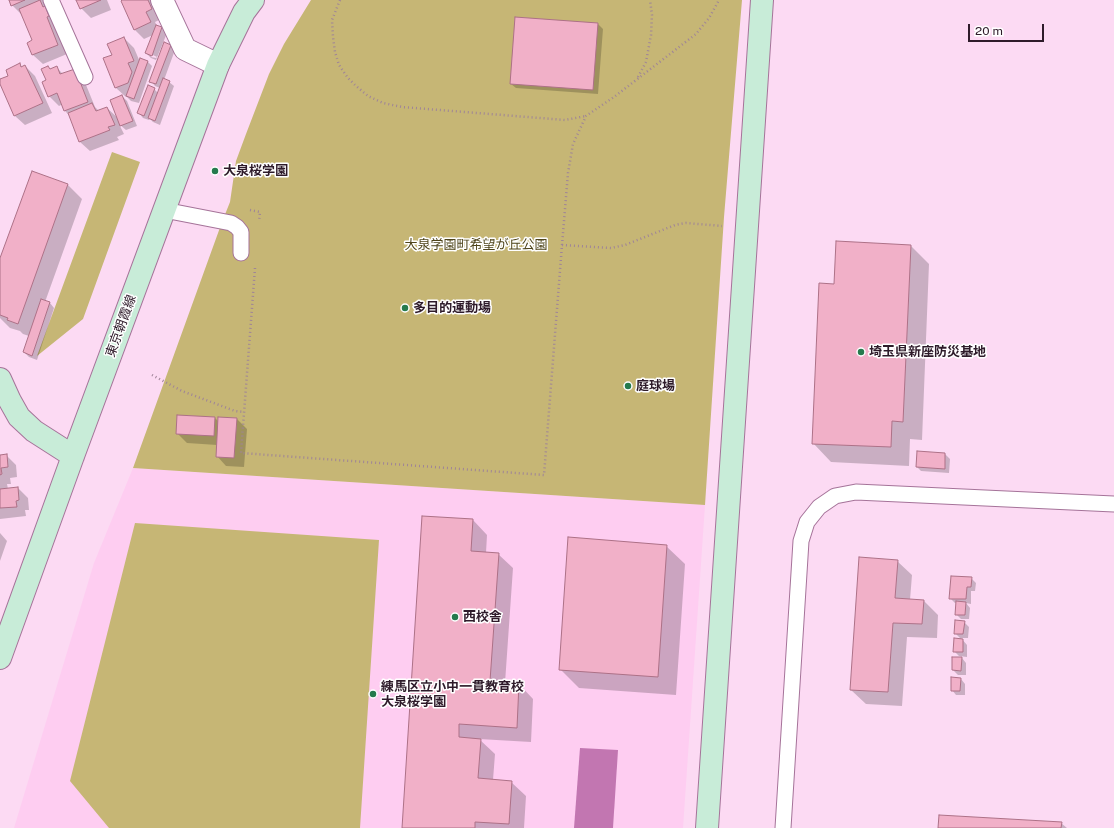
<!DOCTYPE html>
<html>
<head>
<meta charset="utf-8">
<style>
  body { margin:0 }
  #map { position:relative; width:1114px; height:828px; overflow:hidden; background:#fcdaf3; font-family:"Public Sans",sans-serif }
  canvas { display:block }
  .scale { position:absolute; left:968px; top:24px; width:76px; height:18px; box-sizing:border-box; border:2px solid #2e1b2a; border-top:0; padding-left:5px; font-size:12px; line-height:14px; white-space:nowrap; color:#2e1b2a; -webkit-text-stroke:3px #fff; paint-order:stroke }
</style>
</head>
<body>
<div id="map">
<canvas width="1114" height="828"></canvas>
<div class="scale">20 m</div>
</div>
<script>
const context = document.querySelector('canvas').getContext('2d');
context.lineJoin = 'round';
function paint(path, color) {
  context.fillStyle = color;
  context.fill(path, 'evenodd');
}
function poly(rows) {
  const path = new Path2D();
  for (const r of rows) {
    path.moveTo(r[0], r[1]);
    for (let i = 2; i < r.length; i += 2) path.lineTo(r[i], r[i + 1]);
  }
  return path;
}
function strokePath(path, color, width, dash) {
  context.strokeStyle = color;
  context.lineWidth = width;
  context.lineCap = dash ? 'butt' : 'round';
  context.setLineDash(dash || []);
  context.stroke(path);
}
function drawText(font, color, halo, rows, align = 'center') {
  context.font = font + ' "Public Sans","Noto Sans JP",sans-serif';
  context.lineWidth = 3;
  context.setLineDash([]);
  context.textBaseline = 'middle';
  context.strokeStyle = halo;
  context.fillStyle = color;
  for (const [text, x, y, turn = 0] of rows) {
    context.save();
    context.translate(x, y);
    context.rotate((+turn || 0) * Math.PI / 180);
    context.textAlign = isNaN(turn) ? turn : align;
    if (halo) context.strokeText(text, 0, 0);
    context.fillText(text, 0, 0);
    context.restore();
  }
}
paint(poly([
  [133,468,705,505,683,828,14,828,94,563]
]), '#fecdf1');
paint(poly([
  [311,0,742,0,724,217,705,505,133,468,222,222,230,202,236,161,246,134,269,74,284,44],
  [112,152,140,162,83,319,37,356],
  [135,523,379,540,360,828,109,828,70,781]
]), '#c6b675');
paint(poly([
  [580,748,618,750,613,828,574,828]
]), '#c276b1');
paint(poly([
  [10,0,46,0,46,5,44,6,49,11,67,54,43,64,33,55,33,41,22,15,12,5],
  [77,0,107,0,111,10,91,18,81,8],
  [125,0,153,0,161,19,155,22,157,26,162,28,167,33,156,60,151,58,146,53,153,35,144,39,134,29],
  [151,54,157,57,156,58,151,57],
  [516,18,598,24,603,29,598,94,516,88,511,84],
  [124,38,134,48,140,62,141,59,148,62,152,66,139,103,131,101,127,97,126,97,116,88,104,59,113,55],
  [170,46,175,50,164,80,169,82,174,86,160,125,153,122,150,119,149,120,143,118,139,113,154,89,158,93,160,88,155,86,151,81],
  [20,65,22,67,25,66,35,76,52,113,25,125,15,116,0,82,0,81,10,76],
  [48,67,51,70,57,68,63,74,84,80,95,107,99,111,107,108,119,119,122,96,127,101,137,126,126,130,119,124,124,134,117,137,119,140,90,151,80,142,70,116,65,111,63,104,59,106,49,96,47,81],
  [32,172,68,185,82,199,45,302,50,303,54,308,37,360,29,357,24,352,29,336,23,334,20,331,10,328,0,318,0,261],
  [911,246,929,264,922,440,910,439,909,466,831,462,813,443],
  [215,418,219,422,237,419,247,429,244,467,226,466,217,456,217,445,187,443,177,433],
  [945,454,950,459,949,473,921,471,917,467],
  [6,455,16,465,17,477,10,478,11,484,7,484,8,489,18,488,28,498,29,510,25,510,26,516,0,519,0,456],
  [473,520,487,535,486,553,498,554,513,568,505,683,519,684,533,699,531,742,479,739,495,754,493,780,511,782,526,796,524,828,403,828],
  [0,533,7,541,0,561],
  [666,546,685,564,676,695,579,688,560,669],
  [897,561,912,575,910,600,924,601,938,615,937,638,907,637,902,706,866,704,851,690],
  [971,578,976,583,975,591,971,591,971,604,966,603,970,608,969,619,961,619,956,614,957,603,955,603,950,598],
  [964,622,969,627,968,638,961,638,967,645,967,657,959,656,954,651,962,640,955,633],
  [962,658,966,663,966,675,958,675,953,670],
  [961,679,965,684,965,695,956,695,952,690],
  [1061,823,1067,828,939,828]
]), '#0003');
const building = poly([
  [9,0,25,0,11,6,9,0],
  [40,0,43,7,45,6,49,16,47,17,58,45,32,55,27,43,32,40,19,9,40,0],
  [76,0,101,0,80,9,76,0],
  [122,0,148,0,152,9,146,12,151,22,134,30,121,1,122,0],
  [515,17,598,23,593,90,510,84,515,17],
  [156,25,162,27,152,56,145,53,156,25],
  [124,37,134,61,128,63,132,72,128,83,115,88,103,58,112,55,107,44,124,37],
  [164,42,171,45,156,84,149,82,164,42],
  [140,58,148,61,134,99,126,96,140,58],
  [20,63,21,67,25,65,43,103,14,116,0,84,0,79,8,76,6,70,20,63],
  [48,66,50,69,57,66,60,74,75,69,88,102,64,111,57,93,48,97,42,82,46,80,41,69,48,66],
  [163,78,170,81,155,121,148,118,163,78],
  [148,85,155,88,144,116,137,113,148,85],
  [122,95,133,121,120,126,110,100,122,95],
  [92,103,96,111,107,107,115,125,108,127,110,130,79,142,68,113,92,103],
  [32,171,68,184,18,324,7,320,8,318,0,315,0,258,32,171],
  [836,241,911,245,903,422,892,421,891,447,812,444,819,283,834,284,836,241],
  [41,299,50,302,32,356,23,352,41,299],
  [177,415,215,417,214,436,176,434,177,415],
  [218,417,237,418,234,458,216,457,218,417],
  [917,451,945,453,945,469,916,467,917,451],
  [7,454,8,467,1,468,2,474,0,475,0,455,7,454],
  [18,487,19,500,16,501,17,507,0,508,0,489,18,487],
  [422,516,473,519,471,551,499,553,490,681,519,683,517,728,459,724,459,737,481,739,478,778,512,781,509,824,475,822,475,828,402,828,422,516],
  [568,537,667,545,658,677,559,670,568,537],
  [859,557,898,560,895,598,924,600,922,624,893,623,888,692,850,690,859,557],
  [951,576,972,577,971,587,967,587,966,599,949,599,951,576],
  [956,601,966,602,965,615,955,615,956,601],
  [955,620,965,621,963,634,954,634,955,620],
  [954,638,963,639,963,652,953,652,954,638],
  [952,657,962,657,961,671,952,670,952,657],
  [951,677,961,678,960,691,951,691,951,677],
  [939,815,1062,822,1061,828,938,828,939,815]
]);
paint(building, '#f1b0c8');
strokePath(building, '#ad7187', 1);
const lane = poly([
  [51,0,85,77],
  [164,210,231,223,237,227,241,232,241,253],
  [783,828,801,541,807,522,819,507,835,496,856,492,1114,504]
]);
const street = poly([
  [162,0,185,49,218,65]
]);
const secondary = poly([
  [0,379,10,401,19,417,34,431,73,456],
  [0,658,73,456,218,65,244,12,253,0],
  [707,828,762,0]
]);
strokePath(lane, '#a57399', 17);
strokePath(street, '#a57399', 24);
strokePath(secondary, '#a57399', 24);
strokePath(poly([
  [340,0,332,20,333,37,335,52,339,65,348,78,356,86,368,96,383,103,402,107,565,120,586,116],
  [638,77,646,62,651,35,652,15,650,0],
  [250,210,260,212,259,221],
  [562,245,568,173,573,144,586,116,614,97,696,34,709,18,719,0],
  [255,268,241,453,544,475,562,245,611,248,625,245,675,225,680,224,686,223,722,226],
  [152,375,182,391,235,411,244,412]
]), '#9f8498', 2.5, [1, 3]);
strokePath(lane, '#fff', 15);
strokePath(street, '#fff', 22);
strokePath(secondary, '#c8ecd8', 22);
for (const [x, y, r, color] of [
  [215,171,4,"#257a4d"],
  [405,308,4,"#257a4d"],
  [861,352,4,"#257a4d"],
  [628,386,4,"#257a4d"],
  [455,617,4,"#257a4d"],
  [373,694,4,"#257a4d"]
]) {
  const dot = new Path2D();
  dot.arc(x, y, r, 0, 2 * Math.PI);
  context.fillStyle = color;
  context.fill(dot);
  strokePath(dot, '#fff', 1.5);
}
drawText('bold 13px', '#2e1b2a', '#fff', [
  ["大泉桜学園",223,171],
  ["多目的運動場",413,308],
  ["埼玉県新座防災基地",869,352],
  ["庭球場",636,386],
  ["西校舎",463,617],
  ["練馬区立小中一貫教育校",381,687],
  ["大泉桜学園",381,702]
], 'left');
drawText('13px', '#4e441a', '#fff', [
  ["大泉学園町希望が丘公園",476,245]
]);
drawText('13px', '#2e1b2a', '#fff', [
  ["東京朝霞線",121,326,-70]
]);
</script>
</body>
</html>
